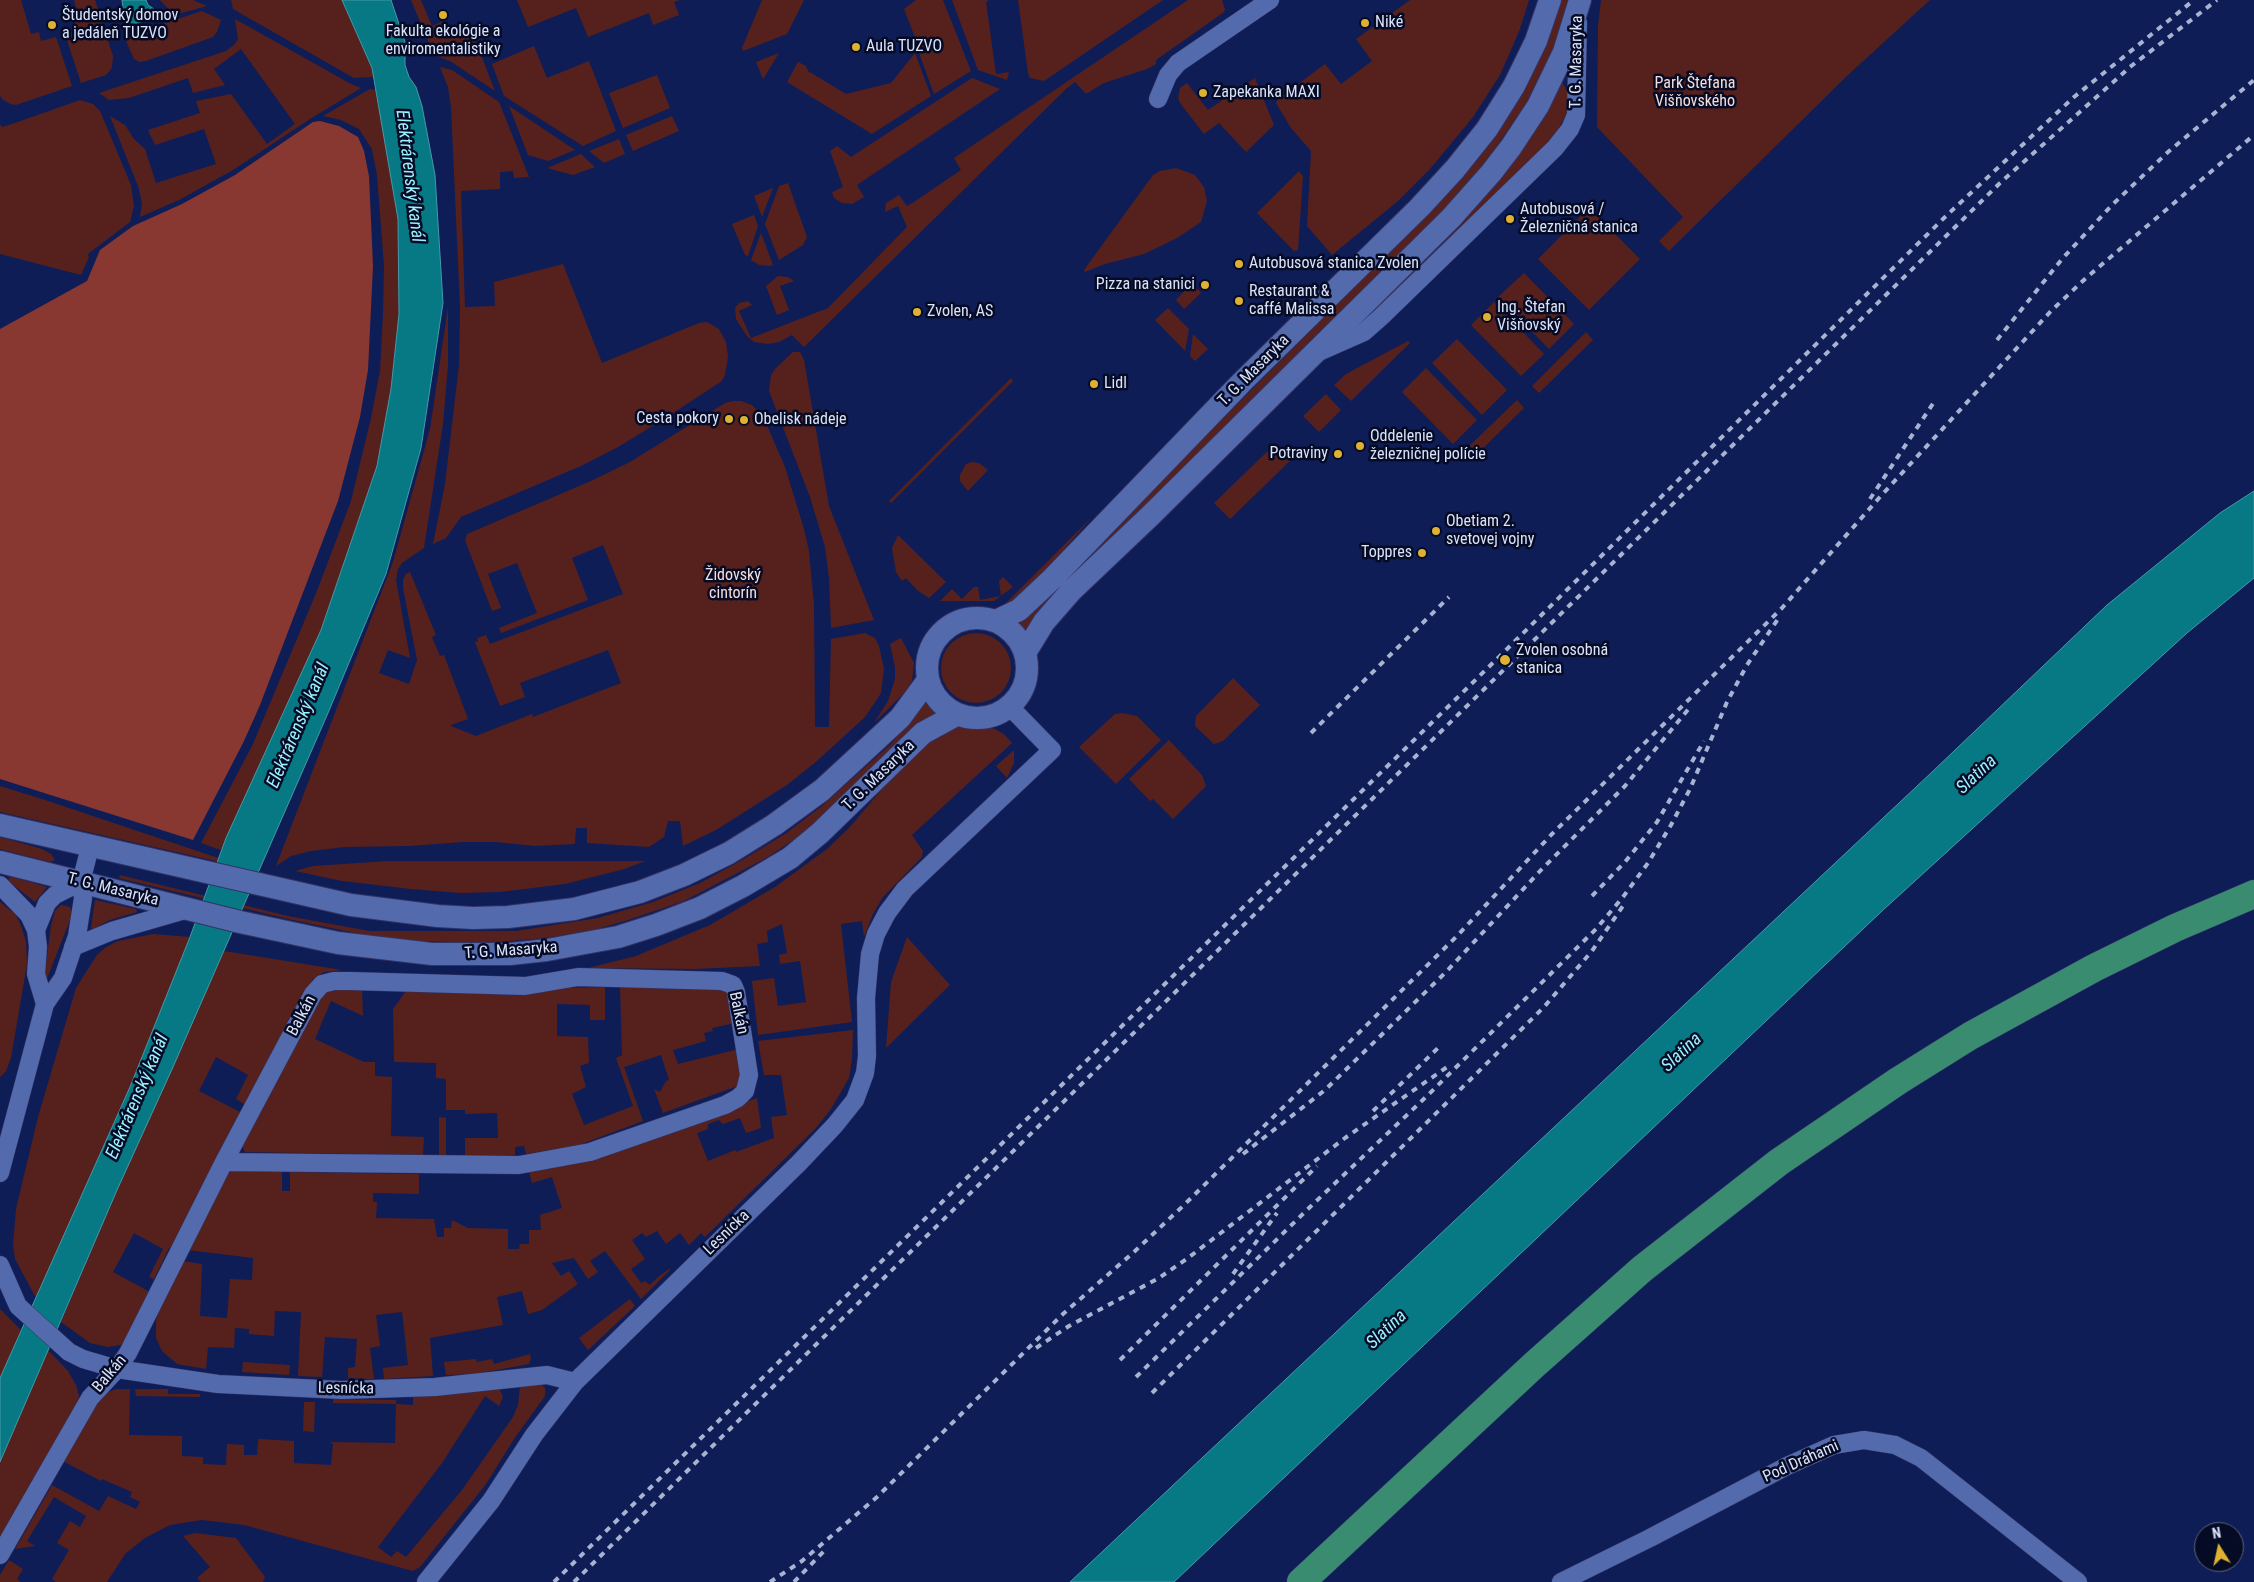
<!DOCTYPE html>
<html>
<head>
<meta charset="utf-8">
<style>
  body { margin:0 }
  #map { position:relative; width:2254px; height:1582px; overflow:hidden; background:#0f1d57; font-family:"Roboto Condensed",sans-serif }
  canvas { display:block }
  .north { position:absolute; left:2194px; top:1522px; width:50px; height:50px; box-sizing:border-box; background:#050b24; border:1px solid #5a6179; border-radius:50%; rotate:350deg; font-size:14px; font-weight:700; line-height:20px; text-align:center; color:#dae3f9 }
  .north::after { content:''; display:block; margin:auto; width:18px; height:22px; background:#deb133; clip-path:polygon(50% 0,100% 100%,50% 72%,0 100%) }
</style>
</head>
<body>
<div id="map">
<canvas width="2254" height="1582"></canvas>
<div class="north">N</div>
</div>
<script>
const context = document.querySelector('canvas').getContext('2d');
context.lineJoin = 'round';
function paint(path, color) {
  context.fillStyle = color;
  context.fill(path, 'evenodd');
}
function poly(rows) {
  const path = new Path2D();
  for (const r of rows) {
    if (r.length === 3) {
      path.moveTo(r[0] + r[2], r[1]);
      path.arc(r[0], r[1], r[2], 0, 2 * Math.PI);
      continue;
    }
    path.moveTo(r[0], r[1]);
    for (let i = 2; i < r.length; i += 2) path.lineTo(r[i], r[i + 1]);
  }
  return path;
}
function strokePath(path, color, width, dash) {
  context.strokeStyle = color;
  context.lineWidth = width;
  context.lineCap = dash ? 'butt' : 'round';
  context.setLineDash(dash || []);
  context.stroke(path);
}
function drawText(font, color, halo, rows, align = 'center') {
  context.font = font + ' "Roboto Condensed",sans-serif';
  context.lineWidth = 5;
  context.setLineDash([]);
  context.textBaseline = 'middle';
  context.strokeStyle = halo;
  context.fillStyle = color;
  for (const [text, x, y, turn = 0] of rows) {
    context.save();
    context.translate(x, y);
    context.rotate((+turn || 0) * Math.PI / 180);
    context.textAlign = isNaN(turn) ? turn : align;
    if (halo) context.strokeText(text, 0, 0);
    context.fillText(text, 0, 0);
    context.restore();
  }
}
paint(poly([
  [0,0,21,0,31,34,39,32,41,41,56,37,72,86,16,105,10,104,2,99,0,95],
  [74,0,95,0,113,56,112,68,106,75,81,83,65,34,77,30,74,19,79,17],
  [160,0,193,0,207,6,174,15],
  [231,0,342,0,372,68,374,77,354,78,233,9],
  [411,0,421,0,432,26,444,21,451,36,471,29,495,91,450,61,434,55],
  [517,0,680,0,674,2,679,15,653,25,649,13,588,37,576,8,528,27],
  [762,0,804,0,787,34,743,51,742,48],
  [916,0,943,0,971,71,934,94,915,42,916,40,904,9],
  [952,0,989,0,986,2,996,74,1009,72,1007,80,978,70],
  [1018,0,1163,0,1044,81,1030,78,1028,73],
  [1188,0,1222,0,1225,9,1224,12,1156,60,1156,64,1147,69,1104,83,1086,94,1075,82,1067,88,804,347,792,335,779,342,768,344,754,342,747,336,736,319,735,308,739,303,748,301,752,305,739,311,751,338,828,308,907,227,898,206,885,212,886,203,899,195,907,206,914,202,961,170,954,158],
  [1410,0,1529,0,1520,29,1500,75,1473,117,1430,169,1398,201,1332,255,1307,226,1311,151,1291,128,1276,103,1278,99,1325,64,1341,84,1372,61,1356,39],
  [1560,0,1568,0,1553,49,1531,96,1483,166,1456,197,1028,628,1023,631,1018,626,1019,621,1350,292,1476,162,1494,137],
  [1601,0,1930,0,1848,75,1669,251,1659,241,1683,217,1597,127,1598,26],
  [202,11,221,20,217,32,213,37,146,61,139,62,134,59,126,41,129,35],
  [235,19,351,84,361,88,310,119,233,170,179,200,140,217,142,203,138,186,110,116,125,125,134,139,145,149,156,183,216,164,204,129,155,145,148,130,200,113,196,101,231,94,267,144,295,124,241,49,214,69,225,85,193,93,188,78,129,98,109,100,99,93,226,51,235,44,238,39],
  [534,46,547,78,589,61,616,131,583,146,504,96,492,64],
  [779,53,763,79,756,62],
  [915,53,931,96,872,134,787,82,798,62,806,66,808,71,846,94,891,83],
  [440,67,452,70,499,102,529,177,514,178,513,171,500,172,500,189,461,191,465,307,495,306,494,282,563,264,602,363,699,323,707,322,719,329,726,342,728,357,725,375,722,381,664,419,618,447,581,466,461,517,446,538,433,544,445,484,459,365,460,307,451,107,448,87],
  [657,75,670,108,623,128,609,93],
  [972,78,1000,89,857,185,864,197,852,204,842,203,834,198,832,192,843,187,830,151,837,146,851,157],
  [1255,78,1274,125,1246,152,1219,123,1204,134,1180,103,1178,98,1180,88,1187,83,1208,110],
  [1561,81,1569,93,1567,113,1555,135,1367,321,1364,318],
  [370,89,376,90,398,219,399,314,391,389,377,466,321,630,221,850,201,843,253,744,317,591,351,501,371,418,380,371,383,315,384,266,377,175,372,149,359,129,341,120,323,116],
  [80,100,93,104,100,111,131,185,134,206,130,222,88,254,89,257,81,275,0,254,0,124,2,127,15,123],
  [509,106,575,150,548,161,528,155],
  [672,116,679,131,633,151,626,135],
  [619,139,625,154,604,163,589,151],
  [581,154,595,167,573,175,547,168],
  [1176,168,1195,175,1204,187,1207,201,1201,222,1177,238,1144,254,1105,264,1085,272,1084,270,1153,175,1160,171],
  [1299,171,1303,176,1298,250,1294,251,1257,213],
  [788,183,807,237,803,245,779,260,765,224,779,186],
  [773,188,762,217,754,196],
  [1589,208,1640,259,1589,310,1538,259],
  [754,215,758,226,748,256,745,255,732,224],
  [761,233,773,265,770,266,759,265,751,260],
  [1524,273,1574,324,1549,349,1498,297],
  [778,276,788,277,794,281,780,286,789,310,777,315,766,286],
  [1192,283,1201,293,1184,309,1176,300],
  [1494,302,1544,354,1521,376,1471,325],
  [448,307,448,365,443,424,424,548,402,563,398,569,396,580,410,658,388,650,379,673,409,684,417,660,403,588,403,580,406,574,410,572,436,635,432,637,440,656,444,655,468,719,451,725,451,726,476,736,532,714,533,717,621,683,608,650,520,683,525,697,500,706,475,642,478,641,477,638,486,635,490,644,623,594,603,545,572,558,588,600,501,633,499,628,537,613,517,563,488,574,501,608,492,611,465,540,467,534,591,481,630,462,725,403,733,401,741,401,752,405,763,416,785,467,804,529,809,551,814,605,815,727,829,727,831,639,865,633,875,638,879,646,884,669,881,693,865,717,817,761,787,785,716,830,683,846,680,821,668,821,664,837,649,847,587,843,587,828,576,828,575,844,535,846,496,842,463,842,409,846,345,847,311,851,291,856,276,866,393,562,430,429],
  [1168,308,1189,329,1185,351,1155,320],
  [1586,332,1593,340,1539,393,1532,386],
  [1193,334,1208,349,1195,361,1190,356],
  [1457,339,1507,390,1482,415,1432,363],
  [1408,341,1410,343,1351,401,1334,385,1346,374],
  [793,352,800,352,804,360,829,506,874,620,831,628,829,578,825,547,810,497,769,391,771,375,775,369],
  [1426,368,1477,420,1453,444,1402,392],
  [1011,378,1013,381,891,503,889,501],
  [1326,394,1341,410,1319,432,1303,416],
  [1517,400,1524,408,1470,461,1462,453],
  [1274,445,1290,461,1230,519,1214,503],
  [972,462,979,463,988,470,968,491,960,481,960,475,966,464],
  [1092,517,1035,583,1014,600,1006,603],
  [898,535,946,582,929,598,917,590,906,578,902,581,896,572,892,548],
  [1003,577,1013,587,994,601,940,601,952,589,962,599,974,587,978,587,980,600,1001,596,999,581],
  [976,668,35],
  [901,638,914,663,912,681,905,692,874,723,888,701,895,679,895,667,890,644],
  [1233,678,1260,705,1223,741,1214,744,1195,726,1196,716],
  [925,702,935,711,933,716,805,832,768,857,684,901,625,921,593,930,545,938,484,943,419,941,370,936,288,919,119,878,120,875,288,916,369,931,516,931,598,918,653,902,700,883,744,859,785,834,822,806,892,743],
  [1122,713,1137,716,1161,740,1116,784,1079,747,1115,714],
  [953,726,984,726,995,729,1004,734,1012,743,912,835,923,851,922,857,883,897,873,914,864,937,862,921,841,924,852,1022,758,1035,752,981,774,978,778,1006,806,1002,800,961,780,964,779,955,787,953,782,924,767,931,768,942,757,944,760,966,694,969,588,968,636,956,710,925,775,887,827,849,849,828,888,782,928,740],
  [1169,740,1202,775,1206,786,1173,819,1153,799,1150,801,1129,779],
  [1014,750,1014,763,1007,778,996,766],
  [0,786,45,800,251,869,0,812],
  [0,837,42,849,51,854,55,860,50,862,0,849],
  [389,861,646,861,621,870,565,884,500,892,460,893,411,889,342,881,295,871,313,866],
  [12,877,47,887,35,902,8,881,9,878],
  [95,900,136,909,137,912,110,920,93,929,91,928],
  [0,902,15,914,20,923,26,941,27,964,11,1058,6,1071,0,1077],
  [61,905,70,907,72,915,46,981,44,979,51,926,55,911],
  [153,934,190,937,130,1087,36,1298,15,1259,13,1245,16,1209,38,1117,76,988,97,955,106,947,118,941],
  [907,937,950,985,886,1048,891,982],
  [224,951,342,970,324,972,313,979,246,1105,236,1099,248,1075,216,1057,199,1091,242,1113,174,1247,169,1248,154,1279,149,1277,163,1249,134,1233,113,1272,148,1291,151,1296,126,1341,121,1345,108,1347,90,1343,61,1322,117,1190],
  [659,985,729,990,735,1023,712,1028,713,1031,704,1033,706,1041,673,1050,678,1064,739,1049,744,1080,740,1085,663,1113,654,1089,660,1092,666,1081,669,1080,661,1055,624,1067,643,1121,579,1145,526,1154,524,1146,515,1147,515,1155,465,1155,465,1138,498,1138,497,1113,465,1114,465,1110,446,1110,446,1079,436,1078,436,1063,394,1062,393,1009,406,991,605,987,605,1020,590,1020,590,1005,557,1004,557,1036,588,1037,589,1063,580,1066,586,1087,572,1094,584,1125,633,1106,616,1058,622,1055,620,987],
  [329,988,362,989,363,1016,331,1001,315,1039,364,1062,375,1062,375,1076,392,1077,391,1136,424,1137,423,1155,245,1152,241,1145,320,993],
  [853,1030,852,1059,849,1078,831,1109,816,1128,705,1237,701,1233,689,1245,680,1233,666,1244,657,1231,646,1237,642,1233,632,1240,645,1259,631,1269,641,1283,645,1281,650,1285,658,1277,669,1269,670,1270,641,1299,605,1251,590,1261,598,1272,588,1279,574,1258,552,1263,561,1276,569,1271,578,1284,542,1310,528,1314,522,1291,497,1297,503,1325,430,1338,433,1376,384,1379,383,1368,408,1365,402,1312,376,1315,380,1346,370,1348,374,1379,348,1378,348,1368,355,1367,357,1339,325,1337,322,1377,298,1376,301,1312,275,1311,274,1336,249,1334,249,1329,235,1328,234,1348,208,1347,206,1369,177,1364,162,1351,156,1338,156,1321,158,1310,182,1261,202,1264,200,1316,227,1318,230,1279,252,1280,253,1258,188,1250,226,1175,231,1172,237,1170,282,1172,282,1191,290,1191,290,1172,419,1174,419,1194,373,1193,373,1202,377,1202,376,1218,434,1219,437,1237,444,1237,444,1228,451,1228,452,1220,468,1228,508,1229,508,1249,519,1249,520,1244,529,1244,529,1230,541,1230,540,1215,562,1208,552,1177,532,1183,529,1172,589,1160,757,1098,761,1128,746,1133,740,1118,723,1124,719,1120,708,1124,708,1129,697,1133,708,1161,735,1150,736,1152,774,1138,771,1117,787,1115,784,1096,781,1075,764,1075,758,1041],
  [439,1117,446,1118,446,1156,439,1155],
  [630,1299,635,1306,588,1350,579,1338],
  [0,1309,21,1330,0,1378],
  [48,1350,68,1371,76,1385,79,1396,77,1405,0,1539,0,1462],
  [530,1354,531,1359,529,1364,475,1374,446,1375,444,1362,476,1359,477,1362,492,1359,494,1364],
  [243,1362,290,1365,289,1375,242,1372],
  [539,1382,545,1388,545,1396,514,1439,486,1484,420,1567,413,1571,244,1525,202,1520,170,1525,145,1538,125,1554,107,1582,56,1582,52,1579,69,1550,57,1543,70,1521,80,1527,86,1516,54,1497,27,1541,35,1546,15,1549,52,1485,99,1511,108,1496,136,1509,140,1502,130,1497,132,1492,102,1479,101,1481,61,1460,97,1400,102,1395,116,1389,130,1389,129,1435,182,1436,182,1456,203,1457,203,1464,226,1465,227,1444,244,1445,244,1455,257,1455,258,1439,294,1441,294,1463,331,1465,333,1444,330,1442,395,1443,396,1404,333,1403,333,1399,396,1400,396,1404,413,1405,413,1395,496,1388,500,1390,503,1397,499,1406,485,1396,442,1463,378,1547,391,1557,397,1551,406,1557,462,1490,513,1417,518,1405,520,1386],
  [135,1389,168,1389,168,1394,200,1394,200,1397,136,1396],
  [304,1402,315,1402,314,1432,303,1431],
  [195,1533,236,1538,265,1577,263,1582,201,1582,197,1578,210,1567,183,1536],
  [9,1560,23,1569,17,1579,21,1582,0,1582,0,1575]
]), '#56211c');
paint(poly([
  [320,121,339,126,358,137,364,151,369,176,373,266,368,370,360,417,338,501,260,705,244,741,193,840,0,779,0,329,87,281,100,250,133,226,182,204,235,175,313,122]
]), '#883831');
const water = poly([
  [122,0,146,0,148,5,154,9,154,17,138,23,129,23,123,8,122,0],
  [342,0,391,0,405,42,405,65,409,77,416,87,422,106,435,175,443,303,421,448,386,574,328,713,173,1067,117,1190,0,1462,0,1378,130,1087,190,937,226,838,321,630,377,466,391,389,399,314,398,219,372,68,342,0],
  [2254,491,2254,578,2187,633,1882,911,1174,1582,1070,1582,1932,772,2107,605,2220,513,2254,491]
]);
paint(water, '#077985');
strokePath(water, '#4699a8', 1);
const minor = poly([
  [1158,99,1168,75,1178,63,1270,0],
  [1321,351,1364,332,1381,317,1555,148,1570,129,1576,115,1578,23],
  [0,885,29,915,36,930,38,947,36,974,45,1004],
  [36,930,47,903,55,895,81,882],
  [73,947,112,931,188,909],
  [0,1173,45,1004,63,978,77,936,83,898,81,882,90,847],
  [0,1265,18,1306,59,1343,69,1352,83,1359,117,1369,218,1384,342,1390,435,1387,547,1375,575,1382],
  [0,1555,90,1398,117,1369,128,1353,224,1162,313,994,322,984,334,981,350,981,525,986,578,977,722,981,733,985,736,992,749,1075,745,1091,738,1098,725,1105,590,1152,519,1165,224,1162],
  [426,1582,491,1501,534,1435,575,1382,799,1163,835,1125,855,1100,865,1073,867,1056,866,998,870,954,876,934,887,913,905,889,1052,750,1009,706],
  [1561,1582,1650,1538,1787,1466,1834,1445,1864,1440,1895,1445,1921,1458,2078,1582]
]);
const tertiary = poly([
  [977,668,50],
  [996,621,1019,610,1052,579,1241,383,1420,207,1455,169,1487,129,1514,86,1536,41,1550,0],
  [1025,653,1044,622,1071,591,1151,515,1451,218,1491,173,1511,147,1538,106,1564,52,1580,0],
  [0,825,351,905,438,916,473,918,508,917,574,909,640,892,684,875,729,853,774,825,822,790,900,718,928,680],
  [0,862,240,922,338,943,432,954,510,954,547,950,618,937,656,925,700,908,743,886,790,858,820,833,923,733,958,714]
]);
const primary = poly([
  [1301,1582,1534,1365,1642,1269,1779,1162,1898,1081,1970,1036,2094,968,2175,928,2254,894]
]);
strokePath(minor, '#323264', 19);
strokePath(tertiary, '#323264', 24);
strokePath(primary, '#323264', 29);
strokePath(minor, '#536aac', 18);
strokePath(tertiary, '#536aac', 22);
strokePath(primary, '#3a8c71', 28);
strokePath(poly([
  [1997,340,2062,259,2112,205,2168,152,2254,80],
  [1870,499,1934,402],
  [1311,733,1449,597],
  [1592,896,1625,862,1657,822,1704,741],
  [1373,1111,1441,1045],
  [1243,1154,1325,1090,1446,972,1541,870,1625,786,1691,706],
  [1233,1274,1277,1213],
  [1036,1348,1069,1326,1159,1278,1188,1258,1345,1138,1450,1065],
  [1120,1360,1317,1166],
  [1136,1377,1310,1207,1429,1094,1596,929,1623,897,1648,863,1671,825,1690,789,1727,702,1747,665,1778,619],
  [1152,1393,1544,1007,1592,951,1625,903],
  [554,1582,1506,650,1946,216,2074,97,2194,0],
  [574,1582,1999,184,2130,67,2217,0],
  [770,1582,802,1561,877,1497,1063,1314,1135,1251,1184,1205,1457,936,1551,835,1782,608,1879,498,2051,311,2086,278,2254,135],
  [794,1582,827,1548]
]), '#a8b2d1', 4, [6, 6]);
for (const [x, y, r, color] of [
  [443,15,5,"#deb133"],
  [1365,23,5,"#deb133"],
  [52,25,5,"#deb133"],
  [856,47,5,"#deb133"],
  [1203,93,5,"#deb133"],
  [1510,219,5,"#deb133"],
  [1239,264,5,"#deb133"],
  [1205,285,5,"#deb133"],
  [1239,301,5,"#deb133"],
  [917,312,5,"#deb133"],
  [1487,317,5,"#deb133"],
  [1094,384,5,"#deb133"],
  [729,419,5,"#deb133"],
  [744,420,5,"#deb133"],
  [1360,446,5,"#deb133"],
  [1338,454,5,"#deb133"],
  [1436,531,5,"#deb133"],
  [1422,553,5,"#deb133"],
  [1505,660,6,"#deb133"]
]) {
  const dot = new Path2D();
  dot.arc(x, y, r, 0, 2 * Math.PI);
  context.fillStyle = color;
  context.fill(dot);
  strokePath(dot, '#050b24', 2);
}
drawText('16px', '#dae3f9', '#050b24', [
  ["Študentský domov",62,16],
  ["a jedáleň TUZVO",62,34],
  ["Niké",1375,23],
  ["Fakulta ekológie a",443,32,"center"],
  ["enviromentalistiky",443,50,"center"],
  ["Aula TUZVO",866,47],
  ["Zapekanka MAXI",1213,93],
  ["Autobusová /",1520,210],
  ["Železničná stanica",1520,228],
  ["Autobusová stanica Zvolen",1249,264],
  ["Pizza na stanici",1195,285,"right"],
  ["Restaurant &",1249,292],
  ["caffé Malissa",1249,310],
  ["Ing. Štefan",1497,308],
  ["Višňovský",1497,326],
  ["Zvolen, AS",927,312],
  ["Lidl",1104,384],
  ["Cesta pokory",719,419,"right"],
  ["Obelisk nádeje",754,420],
  ["Oddelenie",1370,437],
  ["železničnej polície",1370,455],
  ["Potraviny",1328,454,"right"],
  ["Obetiam 2.",1446,522],
  ["svetovej vojny",1446,540],
  ["Toppres",1412,553,"right"],
  ["Zvolen osobná",1516,651],
  ["stanica",1516,669]
], 'left');
drawText('16px', '#dae3f9', '#050b24', [
  ["T. G. Masaryka",1577,62,-89],
  ["T. G. Masaryka",1254,371,-45],
  ["T. G. Masaryka",879,776,-44],
  ["T. G. Masaryka",113,890,14],
  ["T. G. Masaryka",511,951,-4],
  ["Balkán",738,1013,78],
  ["Balkán",302,1016,-62],
  ["Lesnícka",727,1233,-44],
  ["Balkán",110,1374,-50],
  ["Lesnícka",346,1389,1],
  ["Pod Dráhami",1801,1462,-24]
]);
drawText('16px', '#f6ddd9', '#050b24', [
  ["Park Štefana",1695,84],
  ["Višňovského",1695,102],
  ["Židovský",733,576],
  ["cintorín",733,594]
]);
drawText('italic 18px', '#9cf2ff', '#050b24', [
  ["Elektrárenský kanál",409,176,83],
  ["Elektrárenský kanál",299,726,-67],
  ["Slatina",1977,775,-43],
  ["Slatina",1682,1053,-43],
  ["Elektrárenský kanál",138,1097,-67],
  ["Slatina",1387,1330,-43]
]);
</script>
</body>
</html>
